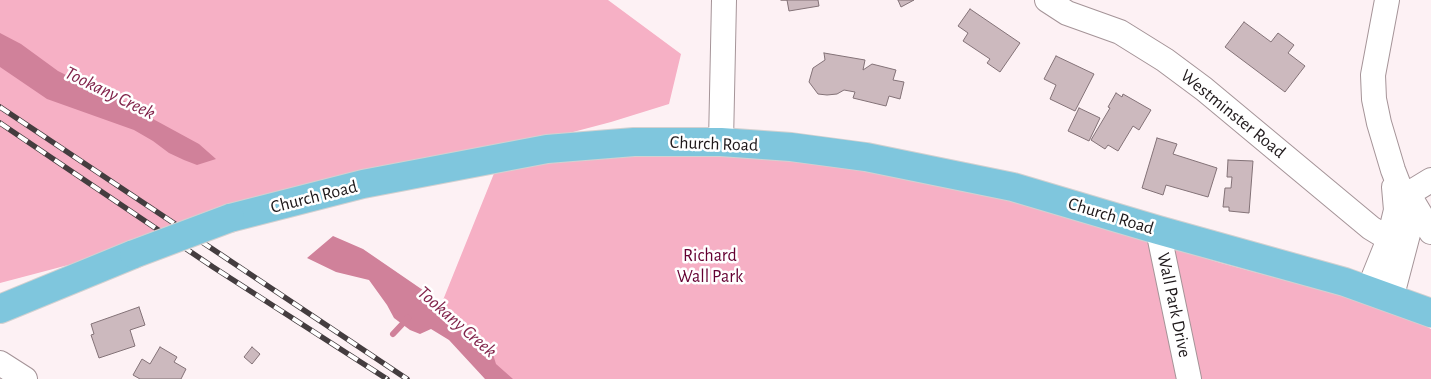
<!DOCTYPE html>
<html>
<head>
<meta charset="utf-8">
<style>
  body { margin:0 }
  canvas { display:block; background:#fdf1f4 }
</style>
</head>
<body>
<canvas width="1431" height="379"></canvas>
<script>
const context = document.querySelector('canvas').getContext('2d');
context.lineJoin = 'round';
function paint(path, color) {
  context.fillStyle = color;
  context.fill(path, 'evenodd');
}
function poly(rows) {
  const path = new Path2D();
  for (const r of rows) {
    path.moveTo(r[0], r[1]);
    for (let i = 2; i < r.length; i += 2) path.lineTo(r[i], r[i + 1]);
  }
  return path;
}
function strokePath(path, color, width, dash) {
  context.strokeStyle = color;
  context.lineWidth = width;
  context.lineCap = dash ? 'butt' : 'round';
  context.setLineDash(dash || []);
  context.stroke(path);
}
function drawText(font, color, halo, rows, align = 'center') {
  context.font = font + ' "Alegreya Sans",sans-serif';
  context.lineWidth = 5;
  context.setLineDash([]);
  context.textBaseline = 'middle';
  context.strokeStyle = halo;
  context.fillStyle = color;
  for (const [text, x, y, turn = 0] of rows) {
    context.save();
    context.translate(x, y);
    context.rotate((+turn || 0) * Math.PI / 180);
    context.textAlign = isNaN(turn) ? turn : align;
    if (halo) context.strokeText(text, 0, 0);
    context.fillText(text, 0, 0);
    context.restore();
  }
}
paint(poly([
  [0,0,608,0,681,54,669,104,611,122,0,283],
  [639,153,760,156,902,174,1049,210,1221,263,1373,304,1412,319,1431,329,1431,379,509,379,439,310,497,166]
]), '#f6b0c5');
paint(poly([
  [0,33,21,44,58,71,80,82,120,98,142,113,199,144,216,159,197,165,184,160,169,153,153,141,134,130,47,99,0,67],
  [333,236,363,249,433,297,491,348,496,364,513,379,485,379,449,340,431,329,420,334,410,330,394,318,387,305,369,280,336,272,307,258]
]), '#d0819a');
strokePath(poly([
  [393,334,408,318]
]), '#d0819a', 6);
const building = poly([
  [781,0,818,0,819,6,789,11,787,0,781,0],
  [898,0,914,0,901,7,898,0],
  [970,9,1020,43,1000,72,987,63,990,59,963,41,968,33,958,26,970,9],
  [1244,22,1271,42,1278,33,1294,45,1288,53,1305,66,1285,92,1225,47,1244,22],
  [824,53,865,60,863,70,872,64,896,70,893,80,904,82,900,99,889,96,886,106,853,98,855,92,844,90,837,94,827,95,818,94,809,82,813,68,825,60,824,53],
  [1056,56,1094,74,1075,111,1050,99,1056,85,1044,79,1056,56],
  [1116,93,1122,97,1123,94,1151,110,1139,130,1133,126,1118,151,1108,145,1105,149,1091,140,1110,108,1108,107,1116,93],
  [1079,108,1100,118,1089,141,1068,131,1079,108],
  [1157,138,1177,144,1173,154,1217,168,1208,197,1166,185,1163,195,1142,188,1157,138],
  [1228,160,1253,161,1249,213,1229,211,1229,207,1223,207,1225,188,1231,188,1232,177,1227,177,1228,160],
  [139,307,145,325,130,330,135,346,99,358,91,335,94,334,91,324,139,307],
  [160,347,177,357,174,362,186,369,181,379,140,379,133,375,142,359,150,364,160,347],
  [252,347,260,354,252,364,244,357,252,347]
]);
paint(building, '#ccb9be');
strokePath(building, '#837277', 1);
const minor = poly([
  [1047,0,1067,13,1120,32,1165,60,1204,89,1371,228,1394,242,1407,237],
  [1387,0,1373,75,1374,99,1379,123,1393,170,1412,219,1391,299],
  [721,142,724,0],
  [1408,194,1431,180],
  [1410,197,1431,232],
  [1158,230,1189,379],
  [1368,291,1389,239,1396,210,1394,187],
  [0,363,25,379]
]);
const major = poly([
  [230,218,363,184,547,149,634,142,721,142,791,147,866,157,1013,187,1158,230,1345,282,1431,313],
  [0,309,134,254]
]);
strokePath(minor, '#a59498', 26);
strokePath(major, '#d2d1d1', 30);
strokePath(minor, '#fff', 24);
strokePath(major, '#7fc6dd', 28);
const rail = poly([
  [0,107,407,379],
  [0,123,213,267,387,379]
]);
strokePath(rail, '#443d3f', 5.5);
strokePath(rail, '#fff', 4, [11]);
const majorBridge = poly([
  [134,254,230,218]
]);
strokePath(majorBridge, '#d2d1d1', 30, []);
strokePath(majorBridge, '#7fc6dd', 28);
drawText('18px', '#1e181a', '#fff', [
  ["Westminster Road",1233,114,39],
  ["Church Road",714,144,2],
  ["Church Road",314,197,-14],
  ["Church Road",1111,216,17],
  ["Wall Park Drive",1174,305,78]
]);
drawText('18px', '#640032', '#fff', [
  ["Richard",710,256],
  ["Wall Park",710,277]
]);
drawText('italic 19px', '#82244b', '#fff', [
  ["Tookany Creek",110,93,26],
  ["Tookany Creek",457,322,41]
]);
</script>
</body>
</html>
